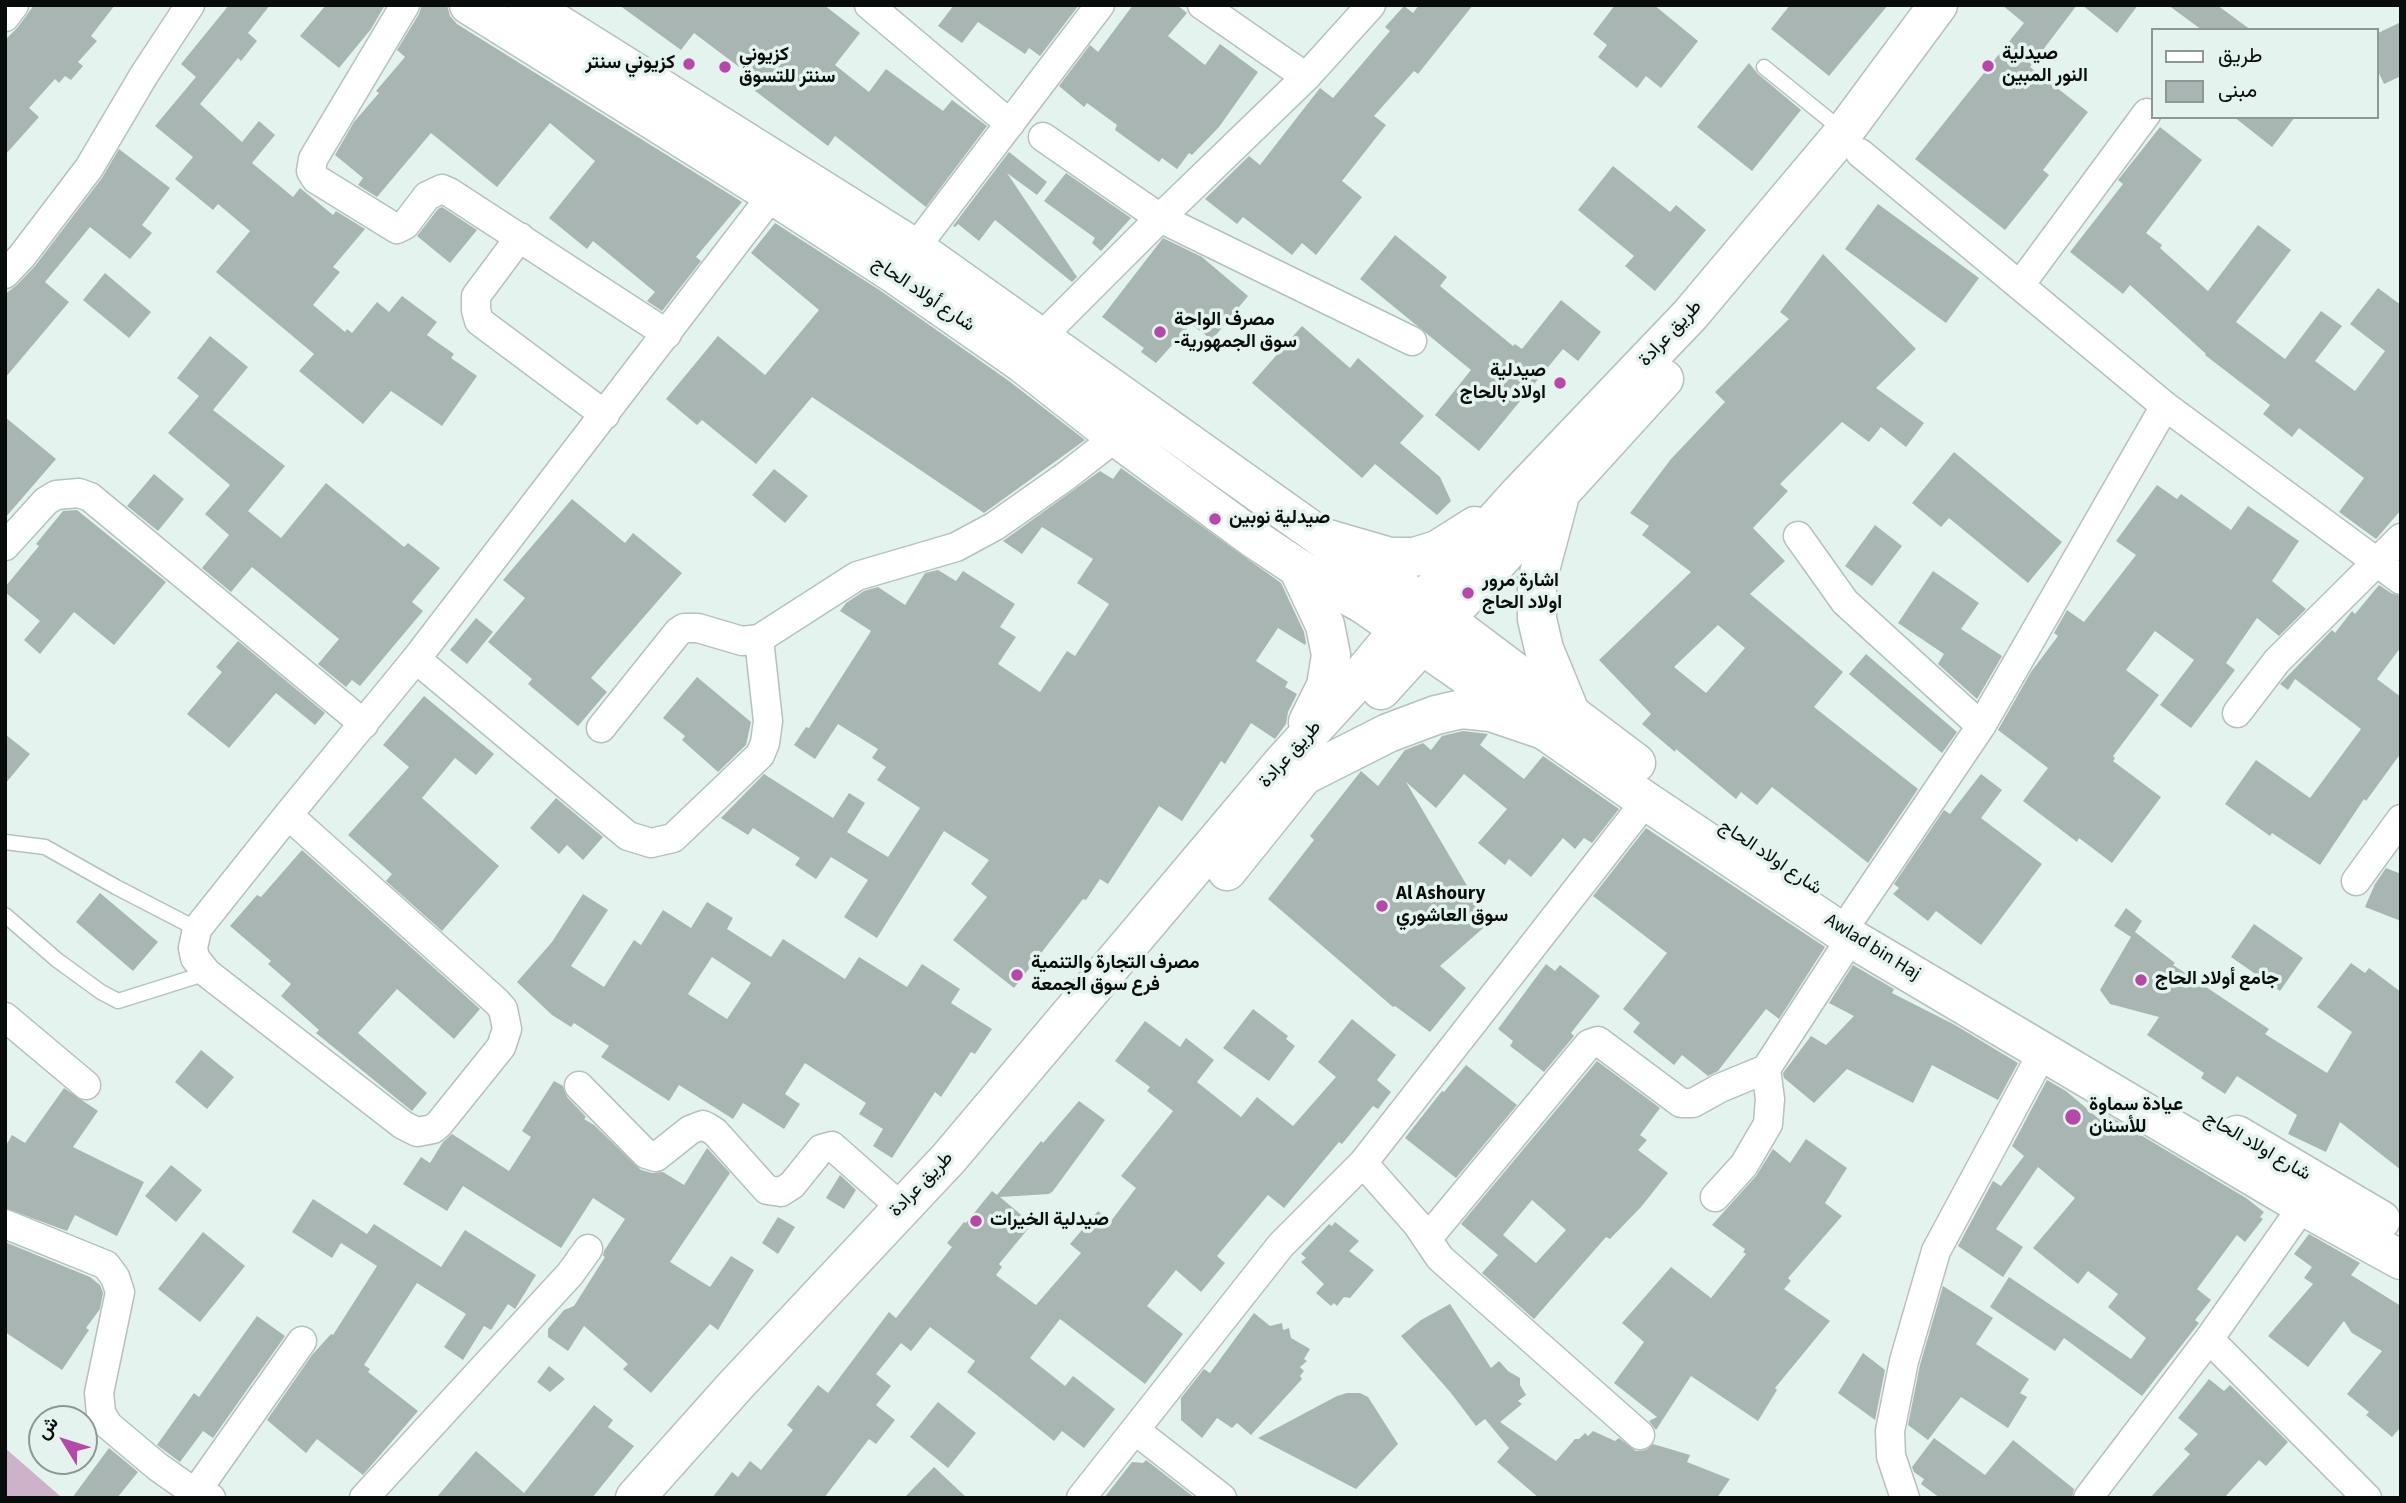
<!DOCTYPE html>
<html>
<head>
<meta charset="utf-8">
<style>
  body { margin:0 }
  #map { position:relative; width:2406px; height:1503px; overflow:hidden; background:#e5f3ef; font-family:"Source Sans 3",Vazirmatn,sans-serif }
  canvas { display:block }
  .frame { position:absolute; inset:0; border:7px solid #080d0c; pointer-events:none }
  .legend { position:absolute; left:2151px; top:28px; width:228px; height:91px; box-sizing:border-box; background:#e5f3ef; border:2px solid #8d9794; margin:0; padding:9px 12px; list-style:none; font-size:21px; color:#080d0c }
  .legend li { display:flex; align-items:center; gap:14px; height:35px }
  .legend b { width:35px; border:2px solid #8d9794 }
  .north { position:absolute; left:28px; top:1405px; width:70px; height:70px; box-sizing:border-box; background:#e5f3ef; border:2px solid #8d9794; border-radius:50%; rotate:308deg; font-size:19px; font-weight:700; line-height:28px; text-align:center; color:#080d0c }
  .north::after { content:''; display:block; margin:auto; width:24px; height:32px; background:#b549a8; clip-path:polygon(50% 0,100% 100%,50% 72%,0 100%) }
</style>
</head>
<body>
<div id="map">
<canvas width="2406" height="1503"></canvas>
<div class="frame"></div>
<ul class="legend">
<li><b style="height:9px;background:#fff"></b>طريق</li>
<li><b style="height:19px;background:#a9b5b2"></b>مبنى</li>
</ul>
<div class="north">ش</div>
</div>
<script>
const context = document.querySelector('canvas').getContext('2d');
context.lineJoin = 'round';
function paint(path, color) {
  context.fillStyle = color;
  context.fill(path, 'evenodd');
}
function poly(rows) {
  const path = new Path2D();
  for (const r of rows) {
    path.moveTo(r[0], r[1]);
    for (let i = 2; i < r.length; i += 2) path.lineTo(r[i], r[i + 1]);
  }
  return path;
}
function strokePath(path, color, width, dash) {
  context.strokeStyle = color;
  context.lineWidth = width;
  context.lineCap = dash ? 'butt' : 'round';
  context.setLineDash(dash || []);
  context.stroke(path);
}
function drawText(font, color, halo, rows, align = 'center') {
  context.font = font + ' "Source Sans 3",Vazirmatn,sans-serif';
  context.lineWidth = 7;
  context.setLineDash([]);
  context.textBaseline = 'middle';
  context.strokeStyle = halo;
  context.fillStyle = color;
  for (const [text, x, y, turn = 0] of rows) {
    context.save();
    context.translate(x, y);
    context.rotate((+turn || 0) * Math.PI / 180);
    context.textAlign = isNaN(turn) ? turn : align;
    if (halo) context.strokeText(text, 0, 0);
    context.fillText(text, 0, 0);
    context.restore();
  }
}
paint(poly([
  [5,1448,60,1496,59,1498,5,1498]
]), '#ceb2c9');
paint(poly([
  [34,5,115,5,91,36,97,41,78,62,83,66,71,80,65,76,59,83,55,79,29,108,39,117,5,155,5,40,18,27],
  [229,5,270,5,248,33,257,41,241,61,238,58,200,104,242,142,259,121,275,135,252,163,293,197,300,188,333,215,336,211,365,229,333,267,340,272,313,305,345,332,347,329,352,333,377,302,389,312,402,296,437,322,427,335,454,354,451,358,477,376,442,426,391,391,363,424,299,371,314,354,216,272,250,231,218,204,213,210,175,179,193,157,155,126,196,77,181,64],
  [326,5,385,5,371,29,339,68,300,36],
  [422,5,447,5,450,16,457,24,742,202,696,257,701,261,662,311,647,301,655,292,593,241,587,249,549,218,595,161,550,123,497,187,431,133,377,197,358,185,363,178,335,155,354,122,379,93,376,91,405,57,397,50,419,14],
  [619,5,824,5,860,33,835,65,869,92,886,69,943,111,952,100,987,126,926,207,835,136,828,146,742,81,747,73,694,33,681,50],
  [954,5,1079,5,1040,56,1029,48,1025,54,978,22,962,43,938,26],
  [1133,5,1177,5,1187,13,1168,36,1205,65,1220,44,1258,72,1219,127,1192,155,1189,153,1177,169,1162,158,1159,162,1115,130,1117,125,1087,103,1084,107,1059,86,1090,45,1098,52],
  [1419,5,1473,5,1418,74,1414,71,1374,116,1386,125,1342,181,1362,197,1316,255,1302,243,1292,255,1243,217,1237,224,1205,199,1249,156,1260,165,1320,88,1333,98,1390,31,1385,27,1404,6,1413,13],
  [1615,5,1654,5,1698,41,1661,88,1646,76,1637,88,1598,57,1607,45,1593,34],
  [1790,5,1888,5,1829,76,1771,29],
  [2002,5,2077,5,2030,67,2088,112,2043,170,2049,175,2005,230,1915,159,2024,23],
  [2082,5,2138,5,2117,33],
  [2168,5,2217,5,2251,30,2202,30],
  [2401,22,2401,76,2384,84,2376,67,2376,34],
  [1749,63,1758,74,1801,110,1752,171,1697,127],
  [2234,117,2295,117,2272,147],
  [2160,127,2202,160,2146,233,2162,245,2160,248,2208,291,2258,225,2291,250,2236,322,2285,359,2321,311,2342,326,2315,361,2355,391,2385,351,2350,324,2378,288,2401,305,2401,510,2376,539,2339,512,2364,478,2299,428,2292,437,2263,414,2270,405,2205,355,2206,354,2130,285,2123,294,2070,252,2123,184,2118,180],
  [119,149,170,188,142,225,152,233,130,259,90,227,45,282,69,302,5,378,5,294,17,285,35,266,102,178],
  [1009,152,1047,182,1037,195,1007,173,1077,277,1072,282,995,220,979,241,958,224,955,227,953,226],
  [1613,166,1670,212,1676,205,1706,230,1655,291,1625,266,1634,256,1578,210],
  [1066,173,1131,218,1101,251,1092,243,1095,238,1044,201],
  [1878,204,1979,278,1946,323,1845,249],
  [442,207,477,230,450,263,417,236,438,209],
  [775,223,881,291,1009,381,1085,440,984,513,812,397,756,464,702,420,697,425,666,399,718,336,765,375,819,310,751,253],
  [1395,235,1447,277,1440,286,1513,346,1515,344,1522,349,1561,300,1601,332,1578,361,1563,349,1479,451,1435,415,1471,370,1360,279],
  [1163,238,1202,257,1248,296,1212,340,1191,324,1156,363,1141,352,1144,348,1102,317],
  [1823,254,1916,349,1876,388,1924,423,1906,447,1881,427,1869,442,1842,422,1780,484,1788,491,1753,528,1785,561,1750,594,1843,672,1814,707,1918,789,1868,863,1772,787,1757,805,1741,792,1736,799,1676,749,1675,752,1642,724,1651,714,1599,660,1691,572,1642,535,1649,526,1630,513,1671,459,1725,402,1715,392,1789,319,1780,312],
  [1718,625,1745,648,1706,693,1674,667],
  [105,273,151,312,129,338,83,300],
  [1302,326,1350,368,1358,358,1424,416,1400,443,1440,477,1451,501,1437,515,1375,464,1362,478,1252,383],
  [210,336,248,367,213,410,285,466,248,511,281,538,326,483,404,547,408,543,440,568,412,602,423,611,360,686,352,680,346,687,318,664,339,639,252,567,231,592,202,568,229,535,205,514,230,485,168,433,199,396,177,378],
  [5,417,56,459,5,518],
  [1954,452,2062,542,2028,583,1949,518,1941,527,1912,503],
  [1121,468,1281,583,1304,632,1306,643,1305,645,1278,628,1256,661,1288,682,1285,687,1297,694,1288,712,1286,724,1275,739,1251,723,1225,764,1221,761,1182,821,1159,806,1108,884,1100,879,1086,900,1083,899,1014,988,953,940,987,897,971,884,989,860,944,831,877,938,844,917,868,880,831,857,816,879,795,865,800,858,753,828,748,835,721,818,764,774,833,818,849,793,865,803,847,832,888,857,920,808,877,780,886,767,872,758,878,749,838,724,815,759,794,745,806,727,809,728,871,631,840,611,846,603,864,591,878,587,905,605,925,573,938,570,956,581,963,571,1015,604,1000,627,1016,637,998,664,1040,692,1067,651,1075,656,1109,604,1077,583,1093,559,1042,527,1022,554,1003,541,1100,471,1113,479],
  [774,469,808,496,785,523,752,495],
  [154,474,184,499,158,531,127,506],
  [2157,485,2177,499,2181,494,2231,530,2248,506,2299,541,2272,581,2306,609,2279,636,2257,618,2226,663,2235,670,2191,728,2160,705,2194,660,2155,631,2126,670,2159,695,2113,756,2115,758,2113,761,2161,797,2112,863,2079,838,2077,842,2023,801,2048,768,1998,730,2031,672,2058,636,2054,633,2067,610,2084,622,2136,555,2116,541],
  [572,499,625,543,633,533,682,573,591,678,607,692,578,726,528,684,532,679,488,642,525,598,503,580],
  [77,510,166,582,114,645,74,612,40,654,24,640,40,621,5,592,5,587,39,546,36,544,63,511],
  [1875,525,1902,546,1872,586,1845,566],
  [1933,571,1979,603,1961,629,2002,656,1977,699,1938,664,1944,654,1898,623],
  [2379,585,2391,593,2401,596,2401,647,2377,679,2401,697,2401,753,2366,801,2364,799,2320,865,2272,833,2270,836,2225,804,2256,760,2310,798,2361,729,2295,679,2288,690,2280,684,2332,630,2335,633,2352,611,2355,614],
  [476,618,493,632,467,664,450,650],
  [238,641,325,713,315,725,276,693,229,748,187,714,222,672,216,667],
  [1866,654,1957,732,1942,753,1849,674],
  [697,677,751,722,746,745,718,772,682,740,685,736,663,718],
  [424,696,494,754,476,775,455,758,422,798,499,866,442,931,386,881,392,874,348,835,409,767,383,745],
  [1463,731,1488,734,1480,745,1524,779,1543,756,1619,809,1592,843,1584,838,1575,849,1563,838,1531,877,1509,859,1505,865,1478,843,1507,809,1464,774,1436,808,1406,782,1489,923,1440,966,1466,988,1430,1032,1395,1006,1393,1007,1268,899,1314,840,1310,836,1361,771,1378,786,1405,750,1423,743,1431,750,1442,736],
  [5,734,30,754,5,784],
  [1981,774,2002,790,1981,818,2042,864,1981,945,1936,911,1928,921,1893,894,1899,888,1894,884,1944,810,1950,814],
  [556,798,603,837,583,860,567,845,559,854,530,828],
  [1646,828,1825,947,1779,1019,1766,1009,1718,1071,1708,1076,1682,1055,1674,1065,1633,1032,1640,1023,1623,1009,1667,953,1593,896],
  [302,850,480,1009,454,1039,397,989,358,1033,427,1093,412,1111,316,1033,319,1030,281,996,291,984,268,964,271,961,230,926,257,895,261,897],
  [2386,868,2401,874,2401,921,2365,907,2375,884],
  [100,893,158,942,133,971,76,922],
  [583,894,608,910,571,966,604,987,634,940,641,945,663,910,691,928,707,902,733,918,727,929,771,957,783,939,845,979,859,957,907,987,922,964,960,989,951,1003,992,1029,975,1054,971,1052,941,1097,935,1092,892,1158,873,1146,883,1129,859,1114,866,1103,805,1063,785,1094,800,1104,784,1129,743,1103,733,1119,679,1085,669,1101,601,1057,609,1046,574,1023,571,1027,552,1015,517,982,552,942],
  [712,957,751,983,727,1019,688,994],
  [2126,908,2142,921,2135,932,2175,963,2173,965,2269,1029,2265,1034,2327,1073,2352,1032,2317,1007,2351,963,2365,973,2369,968,2401,992,2401,1170,2340,1122,2326,1152,2288,1134,2297,1115,2237,1076,2225,1094,2201,1078,2204,1073,2147,1035,2159,1017,2110,1004,2100,990,2131,937,2114,926],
  [2254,924,2303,958,2280,991,2231,957],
  [1546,964,1555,971,1560,965,1600,996,1571,1033,1574,1036,1544,1072,1510,1046,1513,1041,1498,1029],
  [1853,965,1894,989,1892,993,1955,1025,2018,1063,1998,1100,1932,1065,1913,1103,1847,1069,1814,1103,1784,1078,1783,1073,1811,1036,1826,1045,1854,1016,1829,1003],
  [1253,1009,1288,1036,1286,1039,1295,1046,1269,1081,1223,1048],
  [1352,1019,1396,1055,1377,1080,1391,1092,1378,1109,1373,1106,1342,1144,1339,1142,1284,1208,1268,1195,1217,1256,1225,1263,1201,1292,1176,1270,1147,1306,1183,1334,1145,1384,1060,1319,1030,1358,1065,1386,1073,1376,1115,1409,1084,1448,1062,1431,1054,1441,998,1396,967,1372,975,1361,930,1327,911,1351,901,1343,876,1374,891,1386,876,1405,895,1420,876,1444,869,1439,824,1498,712,1498,732,1472,738,1477,750,1461,761,1470,793,1430,787,1425,818,1385,828,1393,889,1312,896,1318,952,1247,947,1243,964,1222,966,1223,992,1191,997,1195,1041,1141,1043,1143,1079,1101,1105,1120,1053,1191,1049,1194,1000,1197,1032,1224,999,1264,1002,1267,996,1275,1036,1305,1081,1253,1070,1244,1098,1211,1111,1221,1136,1188,1121,1176,1173,1111,1147,1091,1150,1087,1115,1061,1145,1021,1180,1047,1186,1038,1214,1060,1197,1082,1241,1117,1257,1097,1293,1126,1336,1077,1318,1062],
  [201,1050,234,1077,207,1109,175,1082],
  [1597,1061,1660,1108,1640,1135,1647,1140,1638,1150,1668,1173,1641,1207,1610,1239,1606,1237,1534,1319,1482,1273,1498,1255,1461,1224],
  [1532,1200,1566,1230,1536,1263,1503,1235],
  [1466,1065,1517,1105,1456,1178,1405,1138,1442,1091,1444,1092],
  [2047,1080,2066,1091,2104,1123,2109,1116,2246,1198,2264,1212,2260,1217,2263,1219,2245,1242,2237,1235,2197,1289,2211,1300,2195,1320,2199,1323,2142,1396,2064,1338,2055,1351,1990,1307,2009,1277,2131,1359,2146,1338,2108,1307,2118,1294,2088,1271,2078,1284,2033,1248,2075,1198,2038,1167,1996,1229,2023,1247,2003,1277,1958,1246,1993,1181,2001,1186,2024,1156,2012,1146],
  [554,1081,563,1086,567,1097,586,1117,584,1119,594,1125,641,1170,652,1173,663,1172,684,1185,707,1148,730,1173,670,1262,710,1287,731,1256,754,1270,718,1330,710,1324,651,1393,623,1369,628,1364,584,1326,568,1351,548,1337,548,1329,564,1310,574,1306,605,1257,603,1256,604,1251,625,1219,593,1198,561,1248,463,1186,447,1211,403,1184,421,1157,430,1163,443,1142,452,1134,509,1171,531,1137,522,1131],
  [64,1088,98,1111,73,1147,144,1182,117,1236,75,1215,67,1231,5,1208,5,1147,12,1135,25,1143],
  [1806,1139,1847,1168,1825,1203,1842,1216,1788,1278,1791,1281,1784,1289,1830,1321,1775,1388,1777,1390,1758,1421,1691,1376,1656,1430,1649,1421,1657,1417,1614,1383,1644,1342,1622,1323,1671,1267,1711,1298,1746,1254,1743,1252,1745,1249,1712,1225,1756,1176,1773,1149,1790,1163],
  [171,1165,202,1190,176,1222,145,1196],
  [840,1175,856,1190,844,1209,826,1198],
  [313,1199,367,1234,374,1224,441,1267,465,1230,536,1275,515,1309,508,1304,491,1330,484,1326,463,1360,444,1347,466,1314,417,1283,364,1365,370,1369,368,1372,418,1411,363,1475,317,1439,306,1453,267,1420,312,1355,331,1334,333,1335,377,1266,341,1243,332,1258,292,1232],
  [778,1217,795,1227,778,1254,762,1243],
  [1335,1222,1359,1241,1349,1251,1374,1270,1350,1298,1344,1297,1337,1306,1334,1303,1331,1306,1316,1293,1324,1284,1301,1262,1306,1258,1301,1254,1329,1224,1332,1226],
  [203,1232,245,1266,200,1322,158,1289],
  [2309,1234,2360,1263,2351,1275,2401,1306,2401,1427,2392,1437,2366,1415,2369,1412,2347,1394,2382,1351,2352,1333,2344,1321,2308,1367,2268,1336,2313,1284,2304,1278,2312,1267,2294,1254],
  [5,1242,90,1277,100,1285,103,1293,100,1309,86,1328,89,1330,62,1370,5,1332],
  [1943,1286,1993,1318,1976,1344,2029,1379,2020,1393,2027,1397,2008,1428,1961,1397,1928,1440,1908,1425,1920,1365],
  [1450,1304,1491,1368,1499,1361,1508,1371,1520,1378,1520,1385,1526,1395,1518,1401,1522,1404,1500,1422,1556,1461,1575,1439,1579,1439,1585,1433,1588,1436,1593,1431,1615,1441,1619,1438,1636,1451,1646,1450,1653,1444,1690,1455,1687,1462,1730,1479,1717,1498,1539,1498,1497,1462,1509,1448,1485,1419,1476,1426,1451,1393,1401,1336,1421,1320],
  [1254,1313,1270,1326,1282,1323,1283,1330,1289,1328,1291,1338,1310,1349,1304,1359,1307,1361,1300,1367,1304,1371,1300,1376,1302,1379,1251,1435,1237,1423,1232,1428,1217,1418,1202,1438,1181,1420,1181,1398,1204,1369,1210,1373],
  [257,1316,285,1336,213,1438,203,1431,180,1462,157,1445,194,1393,199,1397],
  [1863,1353,1885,1370,1875,1420,1838,1393],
  [549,1366,565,1379,550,1392,537,1382],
  [2209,1379,2224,1391,2230,1385,2288,1442,2266,1466,2259,1460,2224,1498,2150,1498,2190,1454,2184,1449,2198,1434,2178,1418],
  [1347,1393,1360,1393,1368,1397,1398,1444,1356,1489,1258,1438,1337,1396],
  [938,1402,976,1433,948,1468,910,1437],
  [594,1405,613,1420,608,1427,634,1446,592,1498,436,1498,476,1451,524,1493],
  [1934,1438,1985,1475,2013,1440,2074,1489,2072,1498,1940,1498,1921,1484,1924,1479,1914,1472,1912,1467],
  [109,1448,138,1472,117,1498,72,1498],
  [1146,1460,1195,1498,1104,1498,1132,1462,1143,1463],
  [934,1467,967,1498,904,1498]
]), '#a9b5b2');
const lane = poly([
  [1764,67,1843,131],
  [5,842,45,847,116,887,197,929],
  [5,915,57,960,101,992,118,1001,207,973]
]);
const street = poly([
  [405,5,313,159,311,171,316,179,397,229,405,225,427,196,442,189,449,192,667,334],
  [869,5,1010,124],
  [1202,5,1306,77],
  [5,17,14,5],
  [1043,137,1160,218,1412,341],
  [1860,153,2165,406,2401,580],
  [520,237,476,296,476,310,479,321,605,415],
  [915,248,1100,5],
  [5,274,22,256,89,168,144,75,190,5],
  [2020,285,2147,113],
  [1042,336,1160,218,1306,77,1371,5],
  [1798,536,1845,602,1981,726],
  [5,546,46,501,56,495,79,493,90,497,364,724],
  [416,659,628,836,651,843,673,838,760,755,765,743,768,721,759,639],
  [2237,713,2277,661,2401,538],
  [601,728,678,632,684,628,698,628,742,641,759,639,857,576,956,547,995,526,1066,476,1116,437],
  [288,815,497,1002,503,1009,507,1029,501,1047,439,1124,433,1129,417,1132,403,1125,207,973,195,958,193,948,197,929,288,815,416,659,783,181],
  [2356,881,2401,819],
  [1854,914,1981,726,2165,406],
  [5,1017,86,1085],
  [579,1086,646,1154,656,1157,690,1130,703,1125,707,1127,715,1132,767,1190,781,1192,792,1185,821,1149,832,1146,901,1207],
  [1363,1163,1417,1224,1440,1258,1640,1435],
  [1715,1197,1744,1165,1768,1124,1770,1099,1766,1069],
  [5,1224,106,1265,115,1277,120,1292,99,1393,101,1413,108,1425,158,1467,195,1493,211,1498],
  [1427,1239,1589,1044,1598,1041,1681,1103,1693,1103,1720,1088,1766,1069,1851,938],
  [2209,1339,2367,1498],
  [1136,1431,1222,1498],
  [195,1493,302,1341],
  [364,1498,570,1274,588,1249],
  [1081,1498,1281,1245,1363,1163,1646,801],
  [1905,1498,1891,1456,1890,1431,1904,1361,1936,1251,2044,1050],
  [2088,1498,2209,1339,2303,1206]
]);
const secondary = poly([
  [469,5,774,196,893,273,1022,363,1116,437,1253,538,1298,568,1363,604,1646,801,1851,938,2303,1206,2401,1260],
  [528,5,915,248,1321,537,1422,602,1636,763],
  [2237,1135,2381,1220]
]);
const primary = poly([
  [1559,499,1537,581,1537,619,1544,649,1570,712],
  [1321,537,1390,557,1414,557,1437,550,1475,526],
  [1298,568,1325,625,1331,655,1326,686,1308,722],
  [1381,690,1664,379],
  [1303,776,1388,733,1436,715,1462,709,1491,712,1547,731],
  [1227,871,1301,779],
  [635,1498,736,1385,949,1158,1284,761,1349,690,1422,602,1519,494,1690,315,1844,132,1938,5]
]);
strokePath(lane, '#b4c1be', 17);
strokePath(street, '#b4c1be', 31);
strokePath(secondary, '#b4c1be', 41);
strokePath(primary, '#b4c1be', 41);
strokePath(lane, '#fff', 14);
strokePath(street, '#fff', 28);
strokePath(secondary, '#fff', 38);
strokePath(primary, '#fff', 38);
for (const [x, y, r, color] of [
  [689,64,7,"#b549a8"],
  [1988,66,7,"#b549a8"],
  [725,67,7,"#b549a8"],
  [1160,332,7,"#b549a8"],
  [1560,383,7,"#b549a8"],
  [1215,519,7,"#b549a8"],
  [1468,593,7,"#b549a8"],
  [1382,906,7,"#b549a8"],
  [1017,975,7,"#b549a8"],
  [2141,980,7,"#b549a8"],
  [2073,1117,9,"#b549a8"],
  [976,1221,7,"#b549a8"]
]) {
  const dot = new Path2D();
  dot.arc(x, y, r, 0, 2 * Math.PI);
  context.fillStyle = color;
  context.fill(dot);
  strokePath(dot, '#e5f3ef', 2.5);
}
drawText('bold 19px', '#080d0c', '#e5f3ef', [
  ["صيدلية",2002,55],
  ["النور المبين",2002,77],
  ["كزيوني",739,56],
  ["سنتر للتسوق",739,78],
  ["كزيوني سنتر",675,64,"right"],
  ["مصرف الواحة",1174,321],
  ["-سوق الجمهورية",1174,343],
  ["صيدلية",1546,372,"right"],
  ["اولاد بالحاج",1546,394,"right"],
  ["صيدلية نوبين",1229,519],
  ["اشارة مرور",1482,582],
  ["اولاد الحاج",1482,604],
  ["Al Ashoury",1396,895],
  ["سوق العاشوري",1396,917],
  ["مصرف التجارة والتنمية",1031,964],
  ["فرع سوق الجمعة",1031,986],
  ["جامع أولاد الحاج",2155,980],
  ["عيادة سماوة",2089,1106],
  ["للأسنان",2089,1128],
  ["صيدلية الخيرات",990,1221]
], 'left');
drawText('19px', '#080d0c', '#e5f3ef', [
  ["شارع أولاد الحاج",923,295,34],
  ["طريق عرادة",1671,334,-47],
  ["طريق عرادة",1291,755,-48],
  ["شارع اولاد الحاج",1770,858,34],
  ["Awlad bin Haj",1872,948,32],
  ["شارع اولاد الحاج",2257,1147,30],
  ["طريق عرادة",922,1185,-46]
]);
</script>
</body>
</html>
